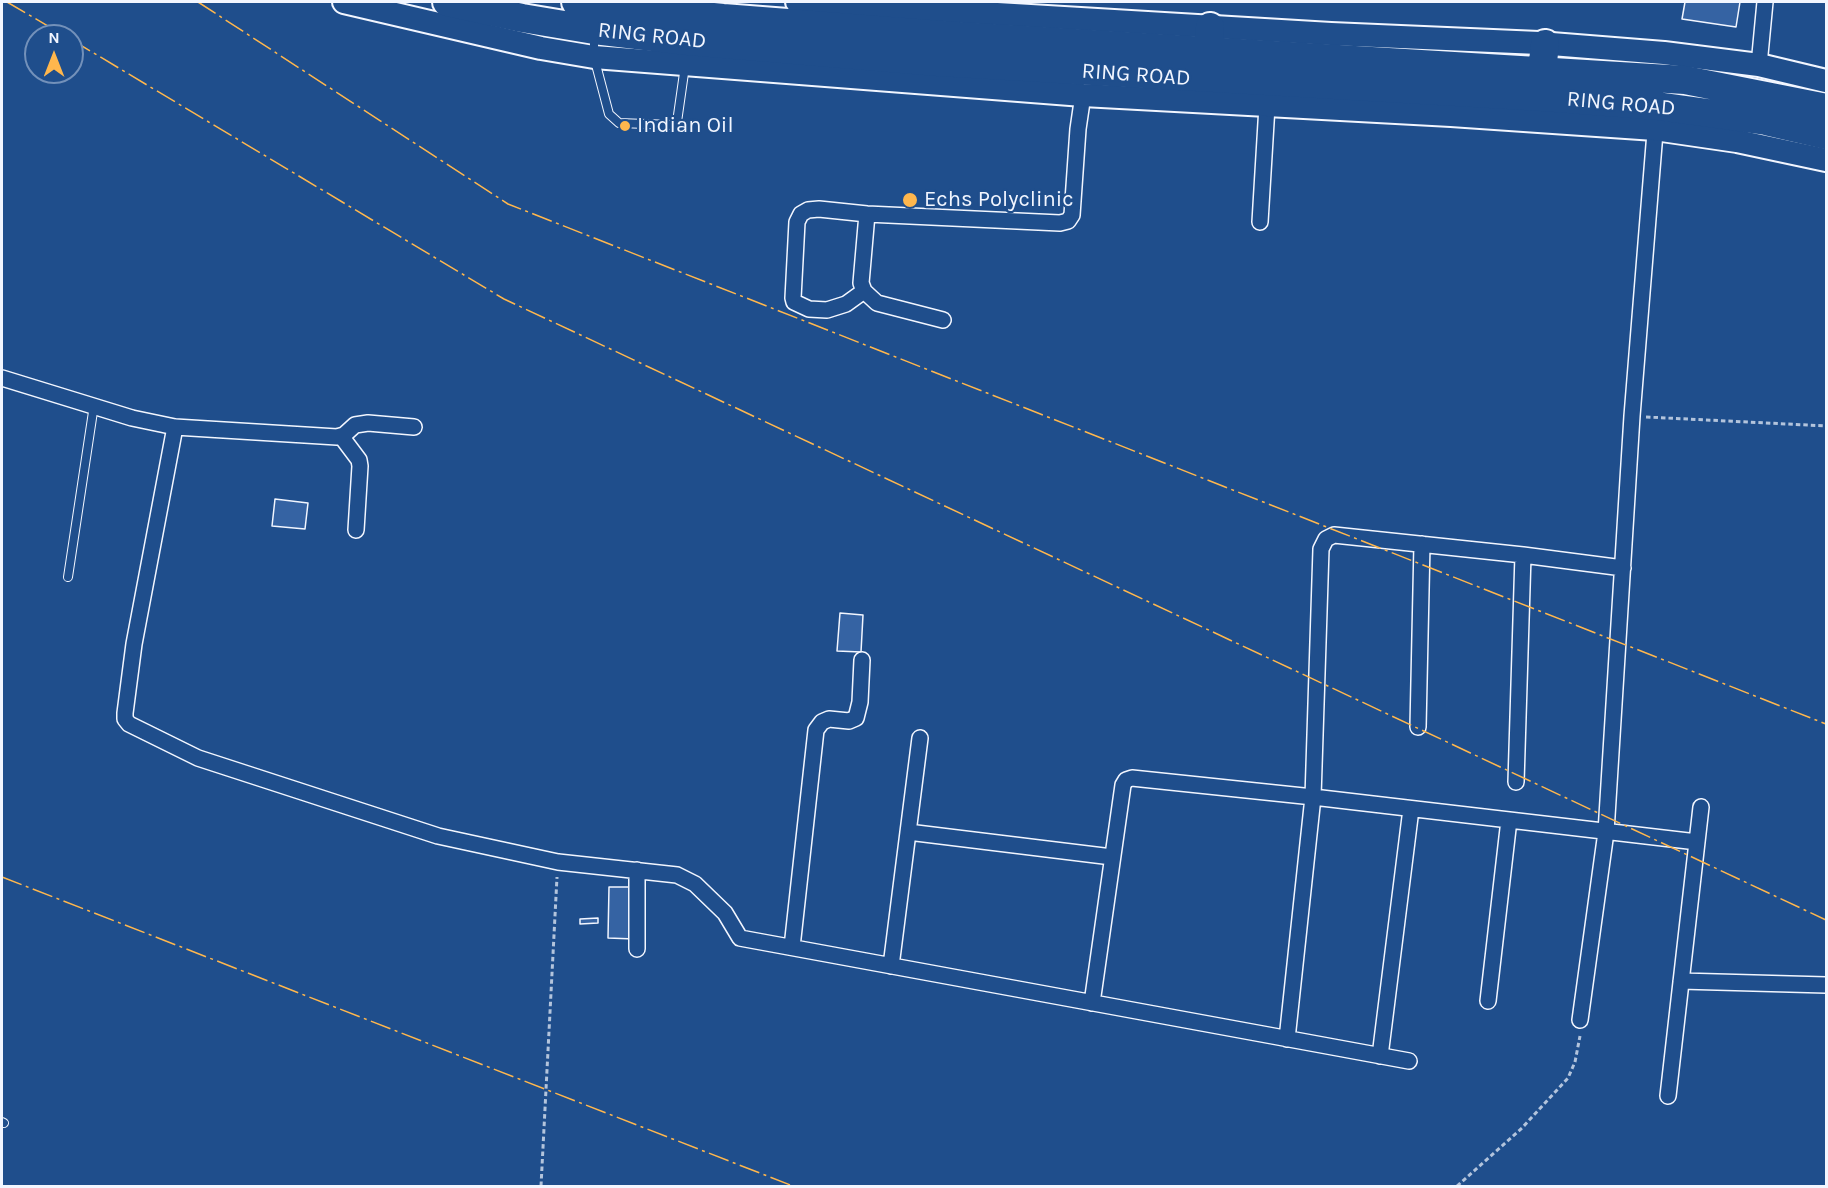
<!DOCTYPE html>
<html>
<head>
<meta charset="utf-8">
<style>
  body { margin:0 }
  #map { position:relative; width:1828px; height:1188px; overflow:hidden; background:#1f4e8c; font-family:Karla,sans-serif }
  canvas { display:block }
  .frame { position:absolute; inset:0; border:3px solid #f2f6ff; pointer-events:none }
  .north { position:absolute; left:24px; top:24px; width:60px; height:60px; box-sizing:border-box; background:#1f4e8c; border:2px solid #7391ba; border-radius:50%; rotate:0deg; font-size:16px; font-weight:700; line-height:24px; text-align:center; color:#f2f6ff }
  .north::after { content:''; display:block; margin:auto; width:21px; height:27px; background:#ffb74d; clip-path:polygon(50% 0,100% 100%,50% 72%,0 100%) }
</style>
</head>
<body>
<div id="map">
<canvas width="1828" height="1188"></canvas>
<div class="frame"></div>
<div class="north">N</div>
</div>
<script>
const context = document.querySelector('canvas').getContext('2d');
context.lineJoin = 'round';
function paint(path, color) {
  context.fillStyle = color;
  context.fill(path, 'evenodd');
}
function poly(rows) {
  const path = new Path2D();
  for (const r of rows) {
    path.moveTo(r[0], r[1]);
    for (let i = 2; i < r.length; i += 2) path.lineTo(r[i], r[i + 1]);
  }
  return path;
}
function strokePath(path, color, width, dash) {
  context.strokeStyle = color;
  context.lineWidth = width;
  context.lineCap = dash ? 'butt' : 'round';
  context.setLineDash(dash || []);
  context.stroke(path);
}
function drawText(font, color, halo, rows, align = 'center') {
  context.font = font + ' Karla,sans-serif';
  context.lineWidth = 4.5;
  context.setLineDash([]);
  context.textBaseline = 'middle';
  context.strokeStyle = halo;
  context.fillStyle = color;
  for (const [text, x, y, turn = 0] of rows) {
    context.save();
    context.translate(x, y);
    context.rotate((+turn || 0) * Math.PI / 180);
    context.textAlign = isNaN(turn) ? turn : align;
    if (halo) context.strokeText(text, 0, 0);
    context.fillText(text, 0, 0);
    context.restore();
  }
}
const building = poly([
  [1685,2,1740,2,1736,27,1682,19,1685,2],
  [275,499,308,503,305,529,272,526,275,499],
  [840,613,863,615,861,652,837,651,840,613],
  [609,887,635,887,634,939,608,938,609,887],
  [598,918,598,923,580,924,580,919,598,918]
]);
paint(building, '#3563a3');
strokePath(building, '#f2f6ff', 1.5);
const lane = poly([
  [594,35,594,57,609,114,619,123,673,125,677,122,685,66],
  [68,577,94,405],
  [2,1122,4,1123]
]);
const street = poly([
  [1759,65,1765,2],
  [867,214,861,283,864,291,877,303,943,320],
  [1260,222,1267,106],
  [864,291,846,304,827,310,809,309,794,302,793,298,797,222,801,214,808,210,819,209,867,214,1060,223,1068,221,1072,215,1078,129,1083,95],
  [2,378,132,418,175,427,337,437,344,435,355,425,368,423,414,427],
  [175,427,134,644,125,713,125,719,129,724,198,758,438,836,558,862,677,875,695,884,725,913,740,938,1409,1061],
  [341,436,359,460,360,466,356,530],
  [1418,727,1422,544],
  [1516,782,1523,555],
  [908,832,1112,857],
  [792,947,816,730,822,722,829,719,849,721,856,718,860,702,862,660],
  [637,949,637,870],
  [891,966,920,738],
  [1681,981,1826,985],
  [1488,1001,1509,820],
  [1092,1003,1123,785,1126,780,1132,778,1313,797,1697,842],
  [1580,1020,1606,832,1632,416,1656,120],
  [1287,1039,1313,797,1321,549,1326,539,1334,535,1523,555,1623,568],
  [1380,1056,1411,809],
  [1668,1096,1701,807]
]);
const secondary = poly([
  [344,2,541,48,594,57,1083,95,1451,115,1655,129,1737,141,1826,160],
  [797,2,1331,34,1539,43,1664,53,1759,65,1826,81]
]);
const highway = poly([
  [447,2,522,18,594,30,687,41,937,62,1542,97,1657,106,1766,121,1826,135],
  [576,2,594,5,723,18,942,35,1685,80,1826,108],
  [1208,52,1210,27],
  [1542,71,1545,44]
]);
strokePath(lane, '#f2f6ff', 10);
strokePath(street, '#f2f6ff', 18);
strokePath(secondary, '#f2f6ff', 26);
strokePath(highway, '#f2f6ff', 32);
strokePath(poly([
  [1646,417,1826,426],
  [541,1186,557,877],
  [1457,1186,1522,1128,1568,1078,1575,1062,1580,1036]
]), '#b3c4dc', 3, [4.5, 3]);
strokePath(lane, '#1f4e8c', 8);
strokePath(street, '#1f4e8c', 15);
strokePath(secondary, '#1f4e8c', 22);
strokePath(highway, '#1f4e8c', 28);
strokePath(poly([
  [7,2,65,36],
  [198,2,508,204,1826,724],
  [72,40,504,299,1826,920],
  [2,877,793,1186]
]), '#ffb74d', 1.5, [21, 4.5, 3, 4.5]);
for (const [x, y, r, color] of [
  [625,126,6,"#ffb74d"],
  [910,200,8,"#ffb74d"]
]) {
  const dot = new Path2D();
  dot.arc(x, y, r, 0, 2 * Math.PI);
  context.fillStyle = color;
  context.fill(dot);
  strokePath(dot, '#1f4e8c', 2);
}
drawText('22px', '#f2f6ff', '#1f4e8c', [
  ["RING ROAD",652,36,6],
  ["RING ROAD",1136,75,4],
  ["RING ROAD",1621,104,5]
]);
drawText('22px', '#f2f6ff', '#1f4e8c', [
  ["Indian Oil",637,126],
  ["Echs Polyclinic",924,200]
], 'left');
</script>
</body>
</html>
